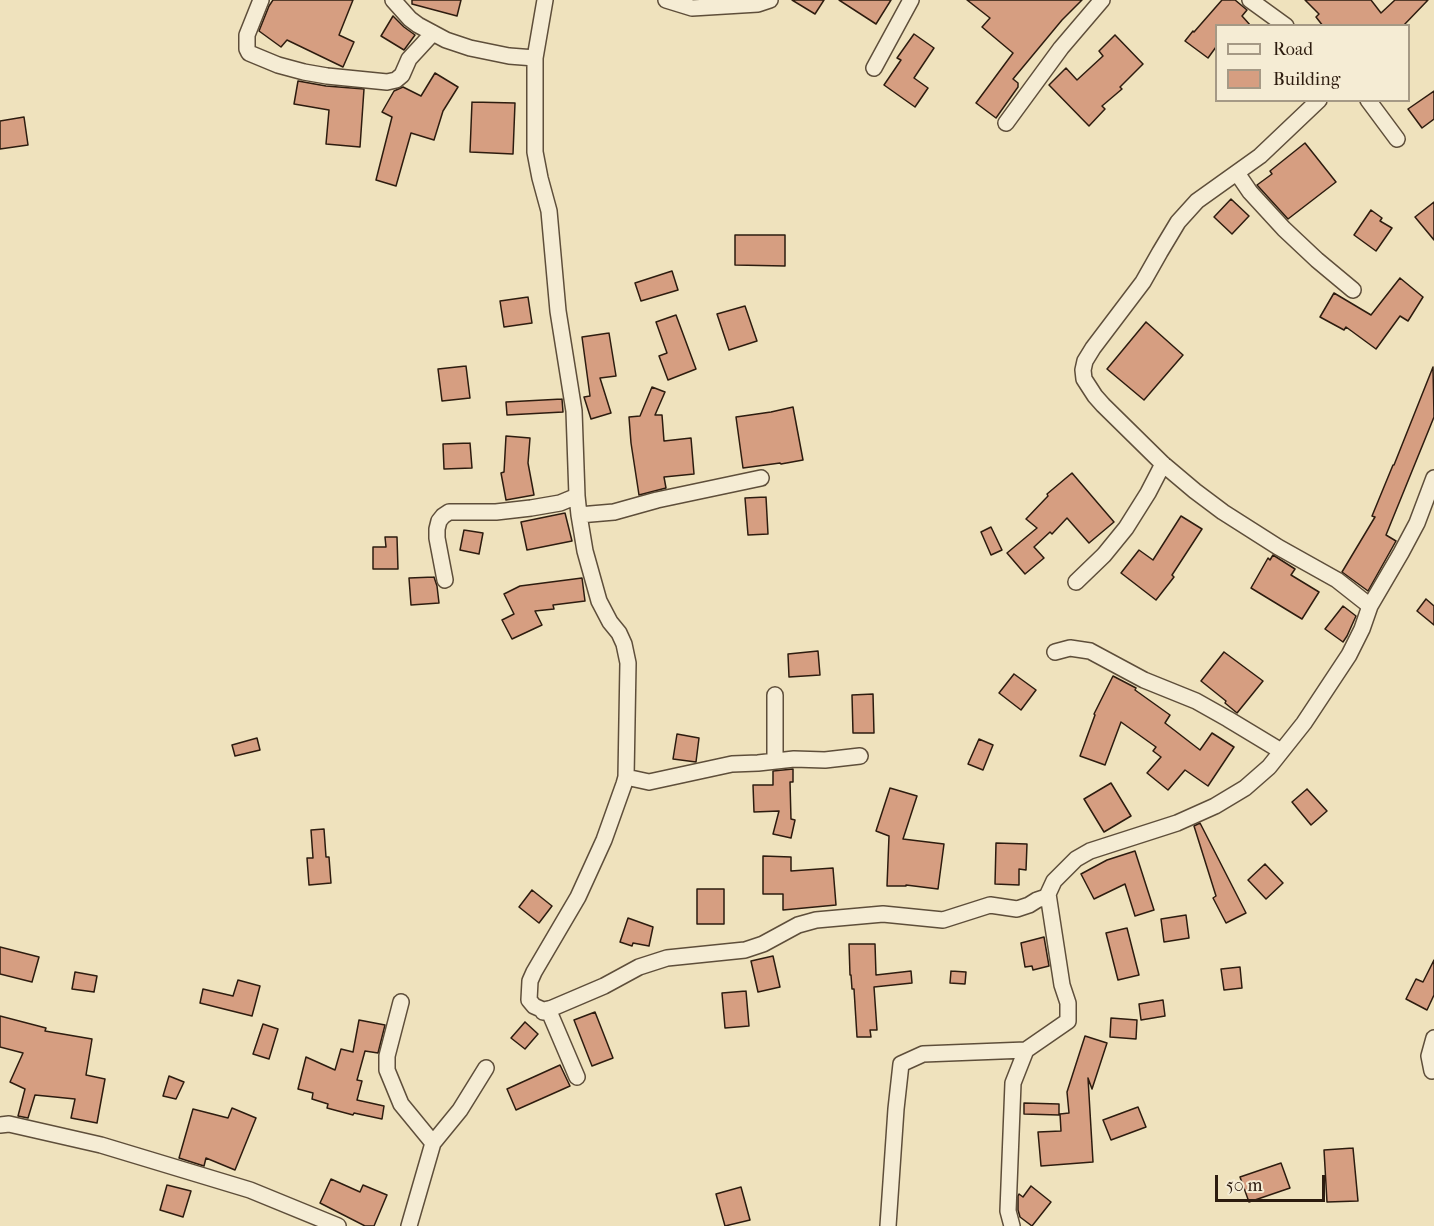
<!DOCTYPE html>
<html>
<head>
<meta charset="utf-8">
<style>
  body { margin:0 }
  #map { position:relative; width:1434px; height:1226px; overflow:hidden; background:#efe2bd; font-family:"IM FELL French Canon",serif }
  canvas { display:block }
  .legend { position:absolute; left:1215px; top:24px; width:195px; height:78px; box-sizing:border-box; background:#f5ecd4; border:2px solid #a59985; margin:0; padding:8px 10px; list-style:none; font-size:18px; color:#2d1c0f }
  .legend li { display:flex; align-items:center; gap:12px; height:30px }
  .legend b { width:30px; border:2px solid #a59985 }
  .scale { position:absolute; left:1215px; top:1175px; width:110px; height:27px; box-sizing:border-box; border:3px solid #2d1c0f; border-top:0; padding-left:8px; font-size:18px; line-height:21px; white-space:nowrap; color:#2d1c0f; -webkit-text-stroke:4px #f5ecd4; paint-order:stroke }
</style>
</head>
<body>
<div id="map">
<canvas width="1434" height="1226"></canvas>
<ul class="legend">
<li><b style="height:8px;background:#f5ecd4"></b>Road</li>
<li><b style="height:16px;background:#d69e81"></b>Building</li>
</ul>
<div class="scale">50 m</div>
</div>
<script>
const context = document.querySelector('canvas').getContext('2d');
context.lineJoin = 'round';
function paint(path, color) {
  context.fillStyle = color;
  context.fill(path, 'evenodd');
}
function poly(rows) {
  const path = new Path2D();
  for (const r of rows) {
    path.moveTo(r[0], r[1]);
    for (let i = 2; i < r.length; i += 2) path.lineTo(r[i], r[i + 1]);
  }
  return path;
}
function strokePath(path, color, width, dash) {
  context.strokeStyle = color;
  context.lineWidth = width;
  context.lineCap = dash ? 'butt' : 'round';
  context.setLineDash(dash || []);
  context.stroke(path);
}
const building = poly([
  [273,0,353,0,339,35,354,42,343,67,287,40,281,47,259,31,269,6,273,0],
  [412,0,461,0,457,16,412,4,412,0],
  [792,0,824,0,815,14,792,0],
  [839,0,891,0,876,24,839,0],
  [967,0,1082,0,1062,20,1013,79,1018,83,1018,87,996,118,976,103,1013,53,982,27,990,18,967,0],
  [1222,0,1235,0,1247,10,1242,16,1251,26,1216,26,1216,47,1208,58,1185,41,1193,31,1194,32,1222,0],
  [1305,0,1371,0,1381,13,1395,0,1428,0,1403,26,1323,26,1316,17,1319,14,1305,0],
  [393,16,404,27,415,35,404,50,381,36,393,16],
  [914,34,934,48,914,78,928,88,915,107,884,85,901,60,897,58,914,34],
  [1115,35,1143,64,1120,87,1122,89,1102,106,1105,109,1089,126,1049,85,1066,68,1077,80,1103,56,1099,51,1115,35],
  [435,73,458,87,443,111,434,140,411,133,396,186,376,180,392,117,382,112,394,91,403,87,421,96,435,73],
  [298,81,326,86,364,89,360,147,326,144,329,110,294,104,298,81],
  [1434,91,1434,119,1422,128,1408,109,1434,91],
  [472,102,515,103,513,154,470,152,472,102],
  [24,117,28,145,0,149,0,121,24,117],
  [1305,143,1336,182,1288,219,1257,185,1272,174,1270,171,1305,143],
  [1231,199,1249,216,1232,234,1214,217,1231,199],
  [1434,202,1434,240,1415,217,1434,202],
  [1371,210,1382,218,1380,221,1392,228,1376,251,1354,235,1371,210],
  [735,235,785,235,785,266,735,265,735,235],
  [672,271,678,290,641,301,635,283,672,271],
  [1400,278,1423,297,1408,321,1400,316,1376,349,1346,327,1344,330,1320,317,1334,293,1371,315,1400,278],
  [528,297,532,323,504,327,500,301,528,297],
  [745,306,757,341,729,350,717,314,745,306],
  [676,315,696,369,668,380,659,356,667,353,656,322,676,315],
  [1146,322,1183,355,1144,400,1107,369,1146,322],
  [609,333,616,376,600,378,611,413,591,419,584,397,590,396,582,337,609,333],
  [466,366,470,398,442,401,438,369,466,366],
  [1433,367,1434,417,1386,535,1396,541,1368,591,1342,572,1375,517,1372,516,1393,465,1394,465,1433,367],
  [652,387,665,392,655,415,662,415,664,441,691,438,694,474,664,477,666,488,639,495,631,443,629,417,640,416,652,387],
  [562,399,563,412,507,415,506,402,562,399],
  [793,407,803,460,781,464,780,463,743,468,736,417,771,412,793,407],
  [506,436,530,438,528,463,534,495,506,500,501,473,504,472,506,436],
  [470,443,472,468,444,469,443,444,470,443],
  [1072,473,1114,522,1089,543,1067,518,1052,534,1050,532,1034,547,1044,558,1025,574,1007,553,1037,528,1026,519,1048,496,1047,494,1072,473],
  [766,497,768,534,748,535,745,498,766,497],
  [565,513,572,541,527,550,521,522,565,513],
  [1181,516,1202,529,1172,575,1174,577,1156,600,1121,573,1139,550,1153,560,1181,516],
  [991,527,1002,550,991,555,981,532,991,527],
  [464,530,483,533,479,554,460,550,464,530],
  [385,537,397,537,398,569,373,569,373,547,386,547,385,537],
  [1273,555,1295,569,1291,575,1319,592,1302,619,1251,588,1268,558,1270,560,1273,555],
  [434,577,437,586,439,603,411,605,409,578,434,577],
  [582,578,585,601,553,605,554,609,535,611,542,625,512,639,502,620,514,614,504,594,520,586,582,578],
  [1426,599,1434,606,1434,625,1417,611,1426,599],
  [1343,606,1356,616,1347,636,1343,642,1325,629,1343,606],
  [818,651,820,675,789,677,788,654,818,651],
  [1224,652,1263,681,1237,713,1225,703,1226,701,1201,681,1224,652],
  [1014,674,1036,690,1021,710,999,693,1014,674],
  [1113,676,1136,688,1135,690,1170,715,1165,723,1200,750,1212,733,1234,747,1208,786,1185,770,1168,790,1147,773,1161,757,1153,751,1156,747,1121,722,1105,765,1080,756,1095,715,1094,714,1113,676],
  [873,694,874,733,853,733,852,695,873,694],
  [677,734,699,738,696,762,673,759,677,734],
  [257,738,260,750,235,756,232,745,257,738],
  [979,739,993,745,983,770,968,764,979,739],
  [793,769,793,782,790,782,791,819,795,820,791,838,773,834,779,811,754,812,753,785,773,785,773,771,793,769],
  [1111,783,1131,816,1104,832,1084,799,1111,783],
  [890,788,917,796,903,839,944,844,938,889,906,885,906,886,887,886,889,836,876,831,890,788],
  [1307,789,1327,811,1311,825,1292,802,1307,789],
  [1200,823,1246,913,1226,923,1213,898,1216,896,1194,826,1200,823],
  [324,829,326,857,329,857,331,883,309,885,307,858,313,858,311,830,324,829],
  [996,843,1027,844,1026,870,1019,869,1019,885,995,884,996,843],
  [1135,851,1154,910,1135,916,1125,884,1094,899,1081,874,1107,860,1135,851],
  [763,856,791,857,791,871,833,868,836,905,783,910,783,894,763,894,763,856],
  [1265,864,1283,883,1266,899,1248,880,1265,864],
  [697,889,724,889,724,924,697,924,697,889],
  [532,890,552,906,539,923,519,907,532,890],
  [1186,915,1189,938,1164,942,1161,919,1186,915],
  [628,918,653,927,649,946,633,943,632,946,620,942,628,918],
  [1127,928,1139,975,1118,980,1106,933,1127,928],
  [1044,937,1049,966,1033,970,1032,966,1025,967,1021,943,1044,937],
  [849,944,875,944,876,975,911,971,912,983,874,987,877,1030,870,1030,871,1037,857,1037,854,989,852,989,851,975,850,975,849,944],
  [0,947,39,957,32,982,0,974,0,947],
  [773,956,780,987,758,992,751,961,773,956],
  [1434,960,1434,995,1427,1010,1406,999,1416,979,1423,982,1434,960],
  [1240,967,1242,988,1224,990,1221,969,1240,967],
  [951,971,966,972,965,984,950,983,951,971],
  [75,972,97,976,94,992,72,989,75,972],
  [238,980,260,986,252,1016,200,1003,203,989,233,996,238,980],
  [746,991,749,1026,725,1028,722,993,746,991],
  [1163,1000,1165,1016,1141,1020,1139,1004,1163,1000],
  [595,1012,613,1058,592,1066,574,1020,595,1012],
  [0,1016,46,1028,45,1031,92,1039,86,1075,105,1079,97,1123,71,1118,75,1099,35,1095,28,1118,18,1116,25,1089,10,1082,23,1053,0,1047,0,1016],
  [1111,1018,1137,1020,1136,1039,1110,1037,1111,1018],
  [359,1020,385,1025,378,1053,365,1051,357,1080,362,1081,357,1100,384,1106,382,1119,354,1113,353,1115,327,1108,328,1104,312,1099,313,1093,298,1089,306,1057,335,1070,341,1049,353,1052,359,1020],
  [525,1022,538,1034,525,1049,511,1038,525,1022],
  [263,1024,278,1029,269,1059,253,1054,263,1024],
  [1085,1036,1107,1043,1092,1089,1088,1078,1093,1162,1041,1166,1038,1132,1061,1131,1060,1114,1069,1113,1067,1092,1085,1036],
  [560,1065,570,1086,516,1110,507,1089,560,1065],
  [169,1076,184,1082,176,1099,163,1096,169,1076],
  [1024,1103,1059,1104,1059,1115,1024,1114,1024,1103],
  [1138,1107,1146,1127,1111,1140,1103,1120,1138,1107],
  [232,1108,256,1118,235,1170,206,1158,204,1166,179,1158,193,1109,228,1118,232,1108],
  [1353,1148,1358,1201,1327,1202,1324,1150,1353,1148],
  [1281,1163,1290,1188,1249,1202,1240,1177,1281,1163],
  [331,1179,360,1192,363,1185,387,1195,374,1226,365,1226,320,1203,331,1179],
  [167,1185,191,1191,183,1217,160,1210,167,1185],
  [1031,1186,1051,1202,1032,1226,1020,1217,1018,1210,1018,1196,1019,1194,1023,1197,1031,1186],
  [741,1187,750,1220,725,1226,716,1194,741,1187]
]);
paint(building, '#d69e81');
strokePath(building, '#2d1c0f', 1.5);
const minor = poly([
  [261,0,247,35,247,49,249,53,278,65,304,72,327,76,387,82,396,80,402,75,409,59,433,33],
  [393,0,410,19,418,25,446,40,470,48,509,56,535,58],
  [545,0,535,58,535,152,540,178,549,211,558,311,574,411,577,496,579,515,585,551,599,601,610,622,619,633,624,644,628,663,626,777,624,784,604,840,578,897,534,972,530,981,529,1000,534,1006,543,1010,543,1012,604,986,639,967,667,958,745,950,763,944,798,925,816,920,883,914,943,920,990,905,1017,909,1029,905,1037,900,1046,897,1048,894],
  [666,0,692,8,758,4,770,0],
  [1250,0,1286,26],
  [874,68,911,0],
  [1319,100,1260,156,1197,201,1178,222,1160,252,1143,282,1093,348,1085,361,1083,370,1084,379,1095,396,1103,405,1163,464,1195,491,1223,512,1278,547,1337,580,1370,606],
  [1368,100,1397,139],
  [1006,123,1061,48,1102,0],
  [1237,173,1250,192,1284,229,1317,260,1353,290],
  [579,515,614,512,657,500,761,478],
  [445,580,437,538,437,529,439,521,443,516,449,512,496,512,531,508,560,503,577,496],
  [1076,582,1104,555,1126,528,1148,493,1163,464],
  [1055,652,1070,648,1090,651,1144,680,1196,701,1228,719,1281,751],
  [775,695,775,761],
  [626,777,649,782,732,764,758,763,794,759,825,760,860,756],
  [401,1002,387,1056,387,1070,401,1104,433,1143],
  [548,1009,577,1077],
  [1432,1071,1429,1056,1434,1038],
  [0,1125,9,1124,101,1145,250,1190,338,1226],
  [409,1226,433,1143,460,1110,486,1068],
  [888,1226,896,1109,901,1064,923,1054,1026,1050],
  [1012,1226,1008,1211,1013,1083,1026,1050,1068,1021,1068,1003,1062,985,1048,894,1054,881,1076,859,1090,851,1177,823,1215,806,1245,788,1269,767,1304,723,1349,655,1362,629,1370,606,1401,553,1417,523,1434,478]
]);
strokePath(minor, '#5e4e3a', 18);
strokePath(minor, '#f5ecd4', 15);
</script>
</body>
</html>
